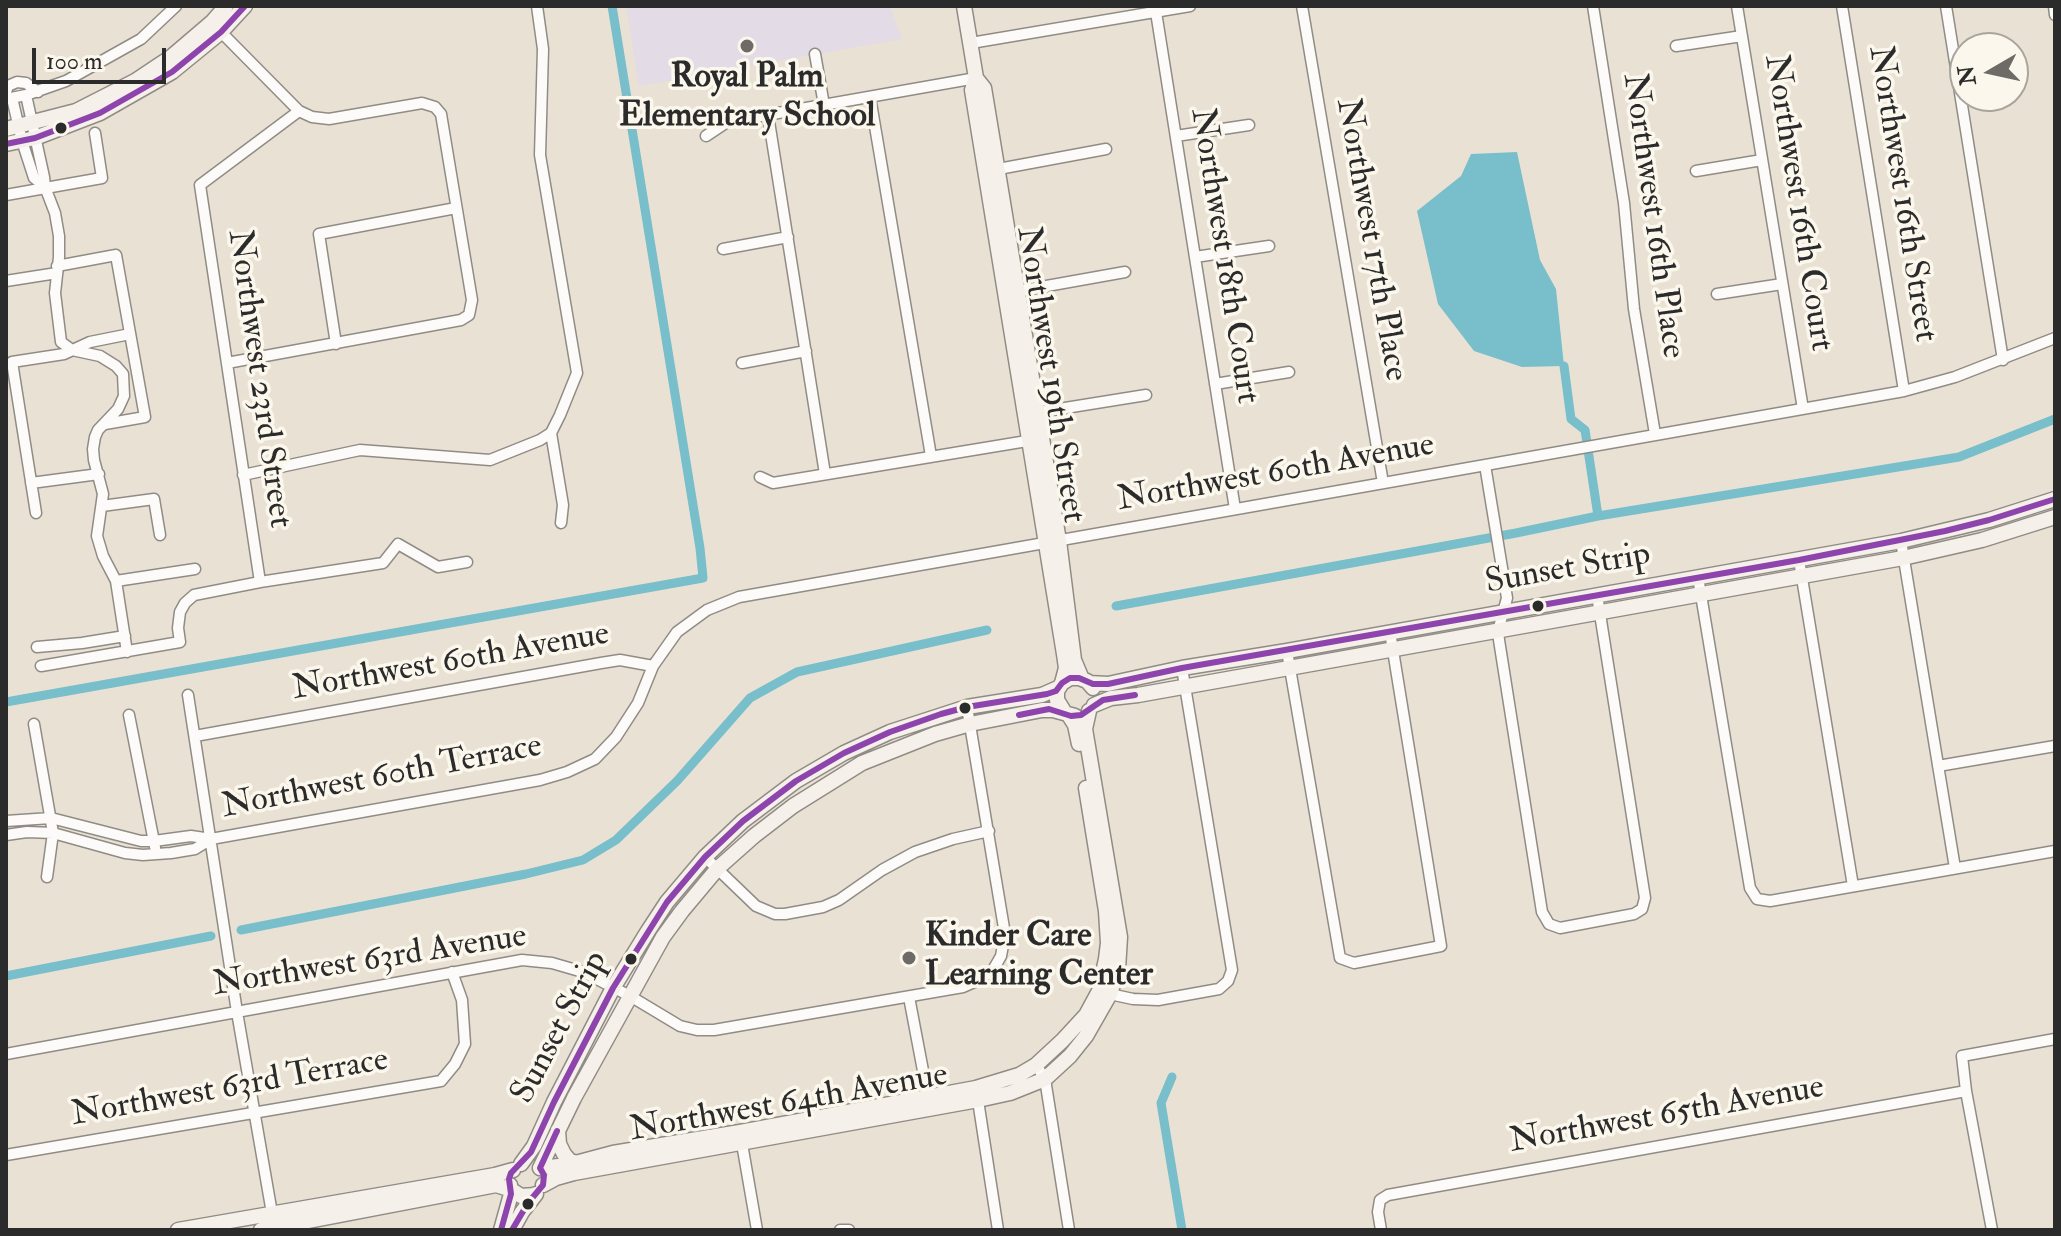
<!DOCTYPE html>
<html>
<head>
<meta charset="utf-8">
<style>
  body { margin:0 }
  #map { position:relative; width:2061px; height:1236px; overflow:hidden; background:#e9e2d4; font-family:"IM FELL Double Pica",serif }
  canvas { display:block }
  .frame { position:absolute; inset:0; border:8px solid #2b2b2b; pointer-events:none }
  .north { position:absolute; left:1949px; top:32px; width:80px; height:80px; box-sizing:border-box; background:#fbf7ec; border:2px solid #a8a59f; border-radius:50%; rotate:261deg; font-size:22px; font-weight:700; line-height:32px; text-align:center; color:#2b2b2b }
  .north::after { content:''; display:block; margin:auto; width:28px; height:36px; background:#6e6b66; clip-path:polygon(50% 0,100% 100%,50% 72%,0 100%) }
  .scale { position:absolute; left:32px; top:48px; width:134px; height:36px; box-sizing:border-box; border:4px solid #2b2b2b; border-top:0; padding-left:10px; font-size:24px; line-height:28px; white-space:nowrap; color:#2b2b2b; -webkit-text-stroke:6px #fbf7ec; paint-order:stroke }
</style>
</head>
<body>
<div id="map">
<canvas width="2061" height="1236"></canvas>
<div class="frame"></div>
<div class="north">N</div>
<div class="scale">100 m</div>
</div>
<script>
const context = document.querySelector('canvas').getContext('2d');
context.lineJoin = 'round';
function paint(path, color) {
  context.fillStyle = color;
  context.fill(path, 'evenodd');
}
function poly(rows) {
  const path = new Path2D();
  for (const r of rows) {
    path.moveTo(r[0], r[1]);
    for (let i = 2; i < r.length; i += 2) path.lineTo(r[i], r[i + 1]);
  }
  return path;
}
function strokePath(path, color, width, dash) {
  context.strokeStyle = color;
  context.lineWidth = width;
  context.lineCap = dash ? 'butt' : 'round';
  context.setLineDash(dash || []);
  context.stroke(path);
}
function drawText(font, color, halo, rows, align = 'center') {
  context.font = font + ' "IM FELL Double Pica",serif';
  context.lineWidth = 7;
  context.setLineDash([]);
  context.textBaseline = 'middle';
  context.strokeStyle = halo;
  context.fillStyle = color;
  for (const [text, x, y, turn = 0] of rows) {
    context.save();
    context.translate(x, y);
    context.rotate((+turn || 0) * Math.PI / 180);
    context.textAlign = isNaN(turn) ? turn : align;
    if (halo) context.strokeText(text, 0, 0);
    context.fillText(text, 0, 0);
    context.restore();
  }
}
paint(poly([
  [626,6,890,6,902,39,639,86]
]), '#e3dbe6');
paint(poly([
  [1517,152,1540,260,1556,289,1564,366,1522,367,1474,351,1438,304,1417,211,1461,176,1471,154]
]), '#78becb');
strokePath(poly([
  [1564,366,1571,419,1585,430,1598,516],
  [1116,606,1516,533,1598,516,1959,457,2055,419],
  [6,702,703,578,700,548,612,6],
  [241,930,526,874,583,860,616,840,677,781,750,698,797,672,987,630],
  [6,976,211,936],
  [1172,1077,1161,1103,1182,1230]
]), '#78becb', 9);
const street = poly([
  [537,6,543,49,540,155,577,373,560,415,551,433,563,505,561,523],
  [1302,6,1383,483],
  [1593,6,1624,203,1634,309,1655,434],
  [1737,6,1803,409],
  [1842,6,1904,391],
  [1946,6,2003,360],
  [2054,6,2055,15],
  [1156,12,1235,509],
  [218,29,299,111,312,117,329,119,422,103,435,107,441,114,472,300,469,315,461,320,227,363],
  [971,43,1190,6],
  [1676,46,1742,36],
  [815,54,824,105],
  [6,92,8,86,17,82,26,83,38,92],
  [26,95,44,177,45,187,55,213,59,236,59,257,55,293,61,342,72,350,100,356,116,366,123,374,124,396,118,409,98,430,95,437,93,449,94,460,103,494,97,536,103,556,116,581,127,652],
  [870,97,931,456],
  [12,98,22,141,34,178,45,187],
  [6,99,26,95,66,81,141,39,176,6],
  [768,115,825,474],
  [706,136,727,122,976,78],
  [1176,136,1249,125],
  [993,170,1106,149],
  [1696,171,1762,160],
  [6,195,102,178,95,133],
  [723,249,788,237],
  [1195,257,1269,246],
  [57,266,116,255,145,417,105,424],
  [6,281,57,273],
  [1013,292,1125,272],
  [1717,294,1782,284],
  [336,344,319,234,456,208],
  [742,363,806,351],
  [1215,384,1289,372],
  [1034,413,1146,395],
  [1485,465,1507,598,1498,631,1499,640,1542,912,1549,924,1560,928,1634,914,1642,909,1645,898,1597,595],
  [243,475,360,450,490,460,540,440,551,433],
  [760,477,773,483,1033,440],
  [31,483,99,474],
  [102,506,154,499,160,535],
  [36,513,12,362,64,354,90,342,130,334],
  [1901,541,1955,868],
  [1799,560,1853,886],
  [1698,577,1750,888,1757,899,1770,901,2055,851],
  [116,581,195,569],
  [260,582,200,185,299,111],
  [37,647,82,643,125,636],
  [1287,651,1340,958,1354,963,1441,946,1390,632],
  [41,666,180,642,178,628,180,612,185,603,194,595,260,582,383,563,398,544,438,567,467,562],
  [188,695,237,1012,273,1219],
  [129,715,155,847],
  [34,724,53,833,47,877],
  [195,736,601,663,620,660,653,666,677,632,707,610,739,597,1904,391,1955,377,2055,338],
  [1938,766,2055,746],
  [6,821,51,818,141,841,154,841,191,836,211,839,540,780,567,772,595,759,616,737,638,703,653,666],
  [6,835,27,832,53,833,125,853,143,855,171,853,195,849,211,839],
  [705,857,756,906,775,914,785,914,823,907,839,900,882,870,915,852,953,839,989,831],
  [1105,993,1133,999,1158,1000,1219,989,1228,981,1232,970,1182,668],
  [909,997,928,1097],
  [6,1054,522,960,552,963,583,972,630,996,680,1026,697,1030,714,1030,963,987,979,980,993,970,1001,956,1005,934,967,707],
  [1036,1065,1045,1079,1069,1230],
  [977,1094,998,1230],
  [741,1138,757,1230],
  [6,1155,441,1081,455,1064,465,1044,462,1000,452,972],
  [840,1230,849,1230],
  [1381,1230,1378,1212,1380,1200,1388,1195,1966,1091],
  [1992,1230,1966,1091,1962,1056,2055,1039]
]);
const secondary = poly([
  [964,6,976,78,972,90,1064,654,1066,668,1062,683],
  [976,78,984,88,1059,541,1074,660,1082,679],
  [6,129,76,111,135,81,171,57,212,22,226,6],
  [6,144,35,138,100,113,172,72,221,32,245,6],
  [1089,683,1108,684,1182,668,1287,651,1901,541,1989,520,2055,499],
  [1094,705,1111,698,1138,695,1289,668,1903,558,1982,540,2055,517],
  [1065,713,1057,700,1057,691,1062,683,1070,678,1079,678,1087,681,1093,688],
  [1068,714,1075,725,1079,744],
  [558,1130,559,1144,564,1154,570,1161,577,1163],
  [521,1164,534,1146,554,1102,613,988,648,931,667,902,705,857,743,821,796,781,844,753,890,732,967,707,1042,695,1058,688],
  [540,1168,568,1165,613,1153,740,1132,976,1088,1019,1075,1036,1065,1062,1041,1086,1015,1099,991,1106,959,1108,943,1106,911,1086,788],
  [540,1168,574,1098,663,937,682,911,718,868,754,836,793,806,862,763,935,734,970,724,1042,710,1053,710,1075,716],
  [543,1185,556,1178,574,1173,978,1100,1010,1093,1045,1079,1070,1056,1086,1036,1110,994,1118,969,1120,937,1085,729,1089,711],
  [178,1230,495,1175,513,1170],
  [261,1230,496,1185,512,1190,521,1196,535,1195],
  [501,1230,511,1194,510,1185],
  [512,1230,522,1212,536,1194]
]);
strokePath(street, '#908c85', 13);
strokePath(secondary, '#908c85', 17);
strokePath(street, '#fcfbf9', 10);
strokePath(secondary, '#f5f0ea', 14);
strokePath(poly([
  [6,144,35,138,100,113,172,72,221,32,245,6],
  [1019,715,1049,709,1071,716,1081,715,1103,700,1135,695],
  [501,1230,511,1194,509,1179,511,1173,531,1152,554,1102,613,988,667,902,705,857,743,821,796,781,844,753,890,732,941,714,967,707,1047,694,1056,691,1062,683,1070,678,1079,678,1093,684,1108,684,1182,668,1799,560,1945,531,1989,520,2055,499],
  [512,1230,528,1203,543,1185,544,1175,540,1168,557,1131]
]), '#8e44ad', 6);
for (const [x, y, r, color] of [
  [747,46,8,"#6e6b66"],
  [61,128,7,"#2b2b2b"],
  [1538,606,7,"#2b2b2b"],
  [965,708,7,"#2b2b2b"],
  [909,958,8,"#6e6b66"],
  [631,959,7,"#2b2b2b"],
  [528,1204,7,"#2b2b2b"]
]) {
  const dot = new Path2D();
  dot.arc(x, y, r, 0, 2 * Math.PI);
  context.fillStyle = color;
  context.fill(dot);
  strokePath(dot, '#fbf7ec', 3);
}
drawText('bold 34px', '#2b2b2b', '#fbf7ec', [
  ["Royal Palm",747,79],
  ["Elementary School",747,118],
  ["Kinder Care",925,938,"left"],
  ["Learning Center",925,977,"left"]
]);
drawText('34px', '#2b2b2b', '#fbf7ec', [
  ["Northwest 16th Street",1901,194,81],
  ["Northwest 16th Court",1797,203,81],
  ["Northwest 16th Place",1652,216,82],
  ["Northwest 17th Place",1370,240,80],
  ["Northwest 18th Court",1223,256,81],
  ["Northwest 19th Street",1049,375,81],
  ["Northwest 23rd Street",258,379,82],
  ["Northwest 60th Avenue",1276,474,-10],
  ["Sunset Strip",1568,570,-10],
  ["Northwest 60th Avenue",451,663,-10],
  ["Northwest 60th Terrace",382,778,-11],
  ["Northwest 63rd Avenue",370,962,-9],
  ["Sunset Strip",561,1028,-62],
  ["Northwest 63rd Terrace",230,1089,-10],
  ["Northwest 64th Avenue",789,1104,-10],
  ["Northwest 65th Avenue",1667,1116,-10]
]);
</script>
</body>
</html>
